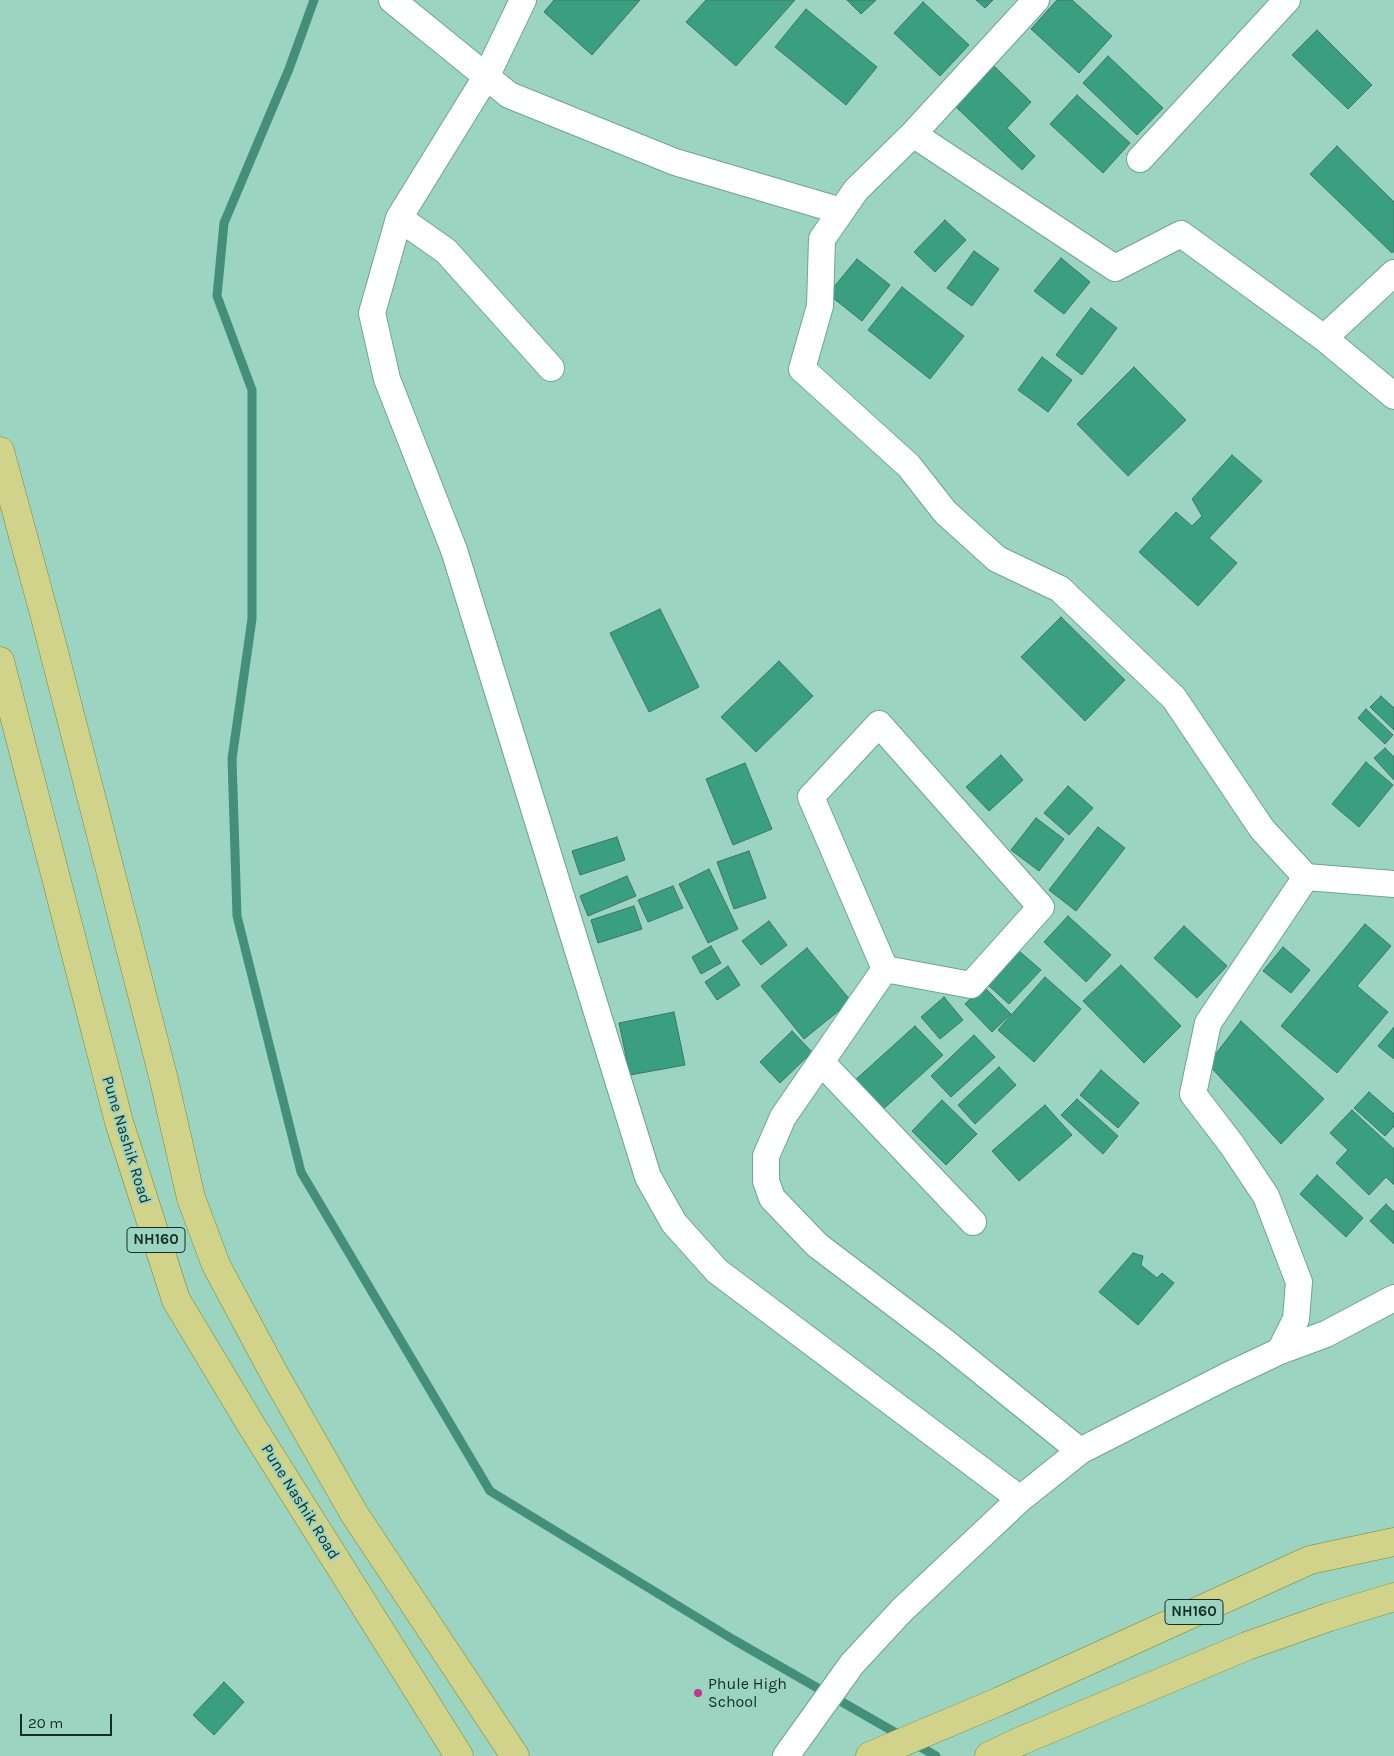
<!DOCTYPE html>
<html>
<head>
<meta charset="utf-8">
<style>
  body { margin:0 }
  #map { position:relative; width:1394px; height:1756px; overflow:hidden; background:#9bd4c0; font-family:Karla,sans-serif }
  canvas { display:block }
  .scale { position:absolute; left:20px; top:1714px; width:92px; height:22px; box-sizing:border-box; border:2px solid #162d26; border-top:0; padding-left:6px; font-size:15px; line-height:18px; white-space:nowrap; color:#162d26; -webkit-text-stroke:4px #9bd4c0; paint-order:stroke }
</style>
</head>
<body>
<div id="map">
<canvas width="1394" height="1756"></canvas>
<div class="scale">20 m</div>
</div>
<script>
const context = document.querySelector('canvas').getContext('2d');
context.lineJoin = 'round';
function poly(rows) {
  const path = new Path2D();
  for (const r of rows) {
    path.moveTo(r[0], r[1]);
    for (let i = 2; i < r.length; i += 2) path.lineTo(r[i], r[i + 1]);
  }
  return path;
}
function strokePath(path, color, width, dash) {
  context.strokeStyle = color;
  context.lineWidth = width;
  context.lineCap = dash ? 'butt' : 'round';
  context.setLineDash(dash || []);
  context.stroke(path);
}
function paint(path, color) {
  context.fillStyle = color;
  context.fill(path, 'evenodd');
}
function drawText(font, color, halo, rows, align = 'center') {
  context.font = font + ' Karla,sans-serif';
  context.lineWidth = 4;
  context.setLineDash([]);
  context.textBaseline = 'middle';
  context.strokeStyle = halo;
  context.fillStyle = color;
  for (const [text, x, y, turn = 0] of rows) {
    context.save();
    context.translate(x, y);
    context.rotate((+turn || 0) * Math.PI / 180);
    context.textAlign = isNaN(turn) ? turn : align;
    if (halo) context.strokeText(text, 0, 0);
    context.fillText(text, 0, 0);
    context.restore();
  }
}
strokePath(poly([
  [314,0,289,69,224,223,217,296,252,390,252,619,232,759,237,916,301,1172,490,1491,734,1640,936,1756]
]), '#448f77', 9);
const building = poly([
  [554,0,640,0,592,55,544,12,554,0],
  [706,0,795,0,736,66,686,22,706,0],
  [847,0,876,0,861,14,847,0],
  [976,0,993,0,985,8,976,0],
  [1057,0,1072,0,1112,36,1079,73,1031,29,1057,0],
  [923,2,969,45,940,76,894,33,923,2],
  [806,9,877,67,846,105,775,47,806,9],
  [1317,30,1372,85,1348,109,1292,55,1317,30],
  [1108,56,1163,108,1137,135,1083,83,1108,56],
  [994,66,1031,102,1007,128,1035,156,1022,170,956,107,994,66],
  [1077,95,1130,143,1103,173,1050,124,1077,95],
  [1337,146,1394,202,1394,251,1392,253,1310,174,1337,146],
  [945,220,966,240,935,272,914,252,945,220],
  [974,251,999,269,972,306,947,288,974,251],
  [1061,258,1090,282,1064,314,1034,291,1061,258],
  [857,259,890,285,862,321,828,294,857,259],
  [902,287,964,336,930,379,868,330,902,287],
  [1091,308,1117,328,1082,375,1056,355,1091,308],
  [1042,357,1072,380,1048,412,1018,390,1042,357],
  [1134,367,1186,420,1128,476,1077,424,1134,367],
  [1232,455,1262,481,1209,538,1237,563,1198,606,1139,552,1176,512,1192,526,1202,516,1192,499,1232,455],
  [660,609,699,687,649,712,610,633,660,609],
  [1061,617,1125,680,1085,721,1021,657,1061,617],
  [779,661,813,696,756,752,721,717,779,661],
  [1381,696,1394,708,1394,730,1370,707,1381,696],
  [1366,709,1393,735,1385,744,1358,718,1366,709],
  [1385,748,1394,757,1394,780,1374,758,1385,748],
  [1001,755,1023,780,989,811,966,787,1001,755],
  [1366,762,1393,785,1359,827,1332,804,1366,762],
  [745,763,772,829,733,845,706,779,745,763],
  [1068,786,1093,808,1069,835,1044,813,1068,786],
  [1036,818,1064,839,1039,871,1011,850,1036,818],
  [1098,827,1125,848,1076,911,1049,890,1098,827],
  [617,837,625,860,580,875,572,851,617,837],
  [749,851,766,898,734,909,717,862,749,851],
  [709,869,738,929,708,943,679,884,709,869],
  [627,876,636,896,588,916,580,896,627,876],
  [673,886,683,908,648,922,638,900,673,886],
  [634,906,642,929,598,943,591,920,634,906],
  [1068,916,1111,955,1086,982,1044,942,1068,916],
  [769,921,787,945,761,965,742,941,769,921],
  [1365,924,1391,946,1357,986,1388,1012,1337,1073,1281,1026,1365,924],
  [1184,926,1227,966,1197,998,1154,958,1184,926],
  [711,946,721,963,701,974,692,957,711,946],
  [1283,947,1310,970,1291,993,1263,971,1283,947],
  [807,948,851,1001,804,1039,761,986,807,948],
  [1019,951,1041,970,1009,1004,988,985,1019,951],
  [1121,965,1181,1026,1144,1063,1083,1001,1121,965],
  [728,966,740,985,717,1000,705,982,728,966],
  [1045,977,1081,1009,1034,1062,998,1030,1045,977],
  [983,986,1011,1014,992,1032,965,1004,983,986],
  [944,997,963,1020,940,1039,921,1017,944,997],
  [674,1012,685,1065,630,1075,619,1023,674,1012],
  [1241,1021,1324,1099,1281,1144,1208,1064,1241,1021],
  [915,1026,943,1055,880,1112,853,1082,915,1026],
  [1394,1027,1394,1059,1378,1046,1394,1027],
  [792,1031,812,1052,780,1083,760,1062,792,1031],
  [974,1035,995,1057,951,1097,931,1076,974,1035],
  [999,1067,1016,1085,975,1124,958,1105,999,1067],
  [1101,1070,1139,1103,1118,1128,1080,1095,1101,1070],
  [1369,1092,1394,1114,1394,1126,1385,1136,1354,1108,1369,1092],
  [1077,1099,1118,1136,1103,1154,1061,1115,1077,1099],
  [942,1100,977,1134,946,1165,912,1131,942,1100],
  [1045,1105,1072,1135,1019,1181,992,1151,1045,1105],
  [1352,1110,1394,1149,1394,1185,1386,1177,1369,1195,1336,1163,1348,1150,1330,1133,1352,1110],
  [1317,1175,1363,1218,1346,1237,1300,1194,1317,1175],
  [1386,1204,1394,1212,1394,1244,1370,1221,1386,1204],
  [1133,1253,1143,1256,1141,1265,1157,1278,1162,1273,1174,1283,1138,1325,1099,1292,1133,1253],
  [224,1682,244,1702,214,1735,193,1715,224,1682]
]);
paint(building, '#3a9e81');
strokePath(building, '#3f7664', 1);
const street = poly([
  [392,0,509,95,675,162,841,211],
  [523,0,486,77,399,218,372,313,387,379,454,550,648,1177,674,1223,717,1271,1020,1499],
  [1036,0,913,134,856,190,822,239,820,306,802,369,909,466,945,512,997,559,1060,589,1174,698,1262,829,1306,877,1394,884],
  [913,134,1115,268,1181,234,1324,338,1394,396],
  [1140,159,1287,0],
  [399,218,446,251,551,368],
  [1324,338,1394,273],
  [885,969,811,797,879,724,1041,907,971,985,885,969,783,1117,766,1156,766,1181,772,1198,817,1245,945,1342,1080,1451],
  [822,1063,973,1222],
  [1280,1351,1326,1334,1394,1298],
  [786,1756,852,1664,902,1610,1020,1499,1080,1451,1227,1376,1280,1351,1296,1319,1299,1282,1266,1196,1232,1145,1193,1094,1208,1023,1306,877]
]);
const primary = poly([
  [0,451,45,617,163,1076,191,1198,216,1265,276,1377,355,1515,515,1756],
  [0,661,119,1122,176,1300,253,1428,459,1756],
  [870,1756,1000,1701,1310,1560,1394,1542],
  [989,1756,1023,1740,1247,1646,1329,1617,1394,1597]
]);
strokePath(street, '#6da591', 28);
strokePath(primary, '#7c8534', 29);
strokePath(street, '#fff', 26);
strokePath(primary, '#d1d38a', 28);
for (const [x, y, r, color] of [
  [698,1693,5,"#bc3a82"]
]) {
  const dot = new Path2D();
  dot.arc(x, y, r, 0, 2 * Math.PI);
  context.fillStyle = color;
  context.fill(dot);
  strokePath(dot, '#9bd4c0', 2);
}
for (const [x, y, w] of [
  [156,1240,58],
  [1194,1612,58]
]) {
  const box = new Path2D();
  box.roundRect(x - w / 2, y - 12.5, w, 25, 4);
  context.fillStyle = '#9bd4c0';
  context.fill(box);
  strokePath(box, '#162d26', 1);
}
drawText('bold 15px', '#162d26', null, [
  ["NH160",156,1240],
  ["NH160",1194,1612]
]);
drawText('16px', '#162d26', '#9bd4c0', [
  ["Pune Nashik Road",126,1140,73],
  ["Pune Nashik Road",300,1502,58]
]);
drawText('16px', '#162d26', '#9bd4c0', [
  ["Phule High",708,1684],
  ["School",708,1702]
], 'left');
</script>
</body>
</html>
